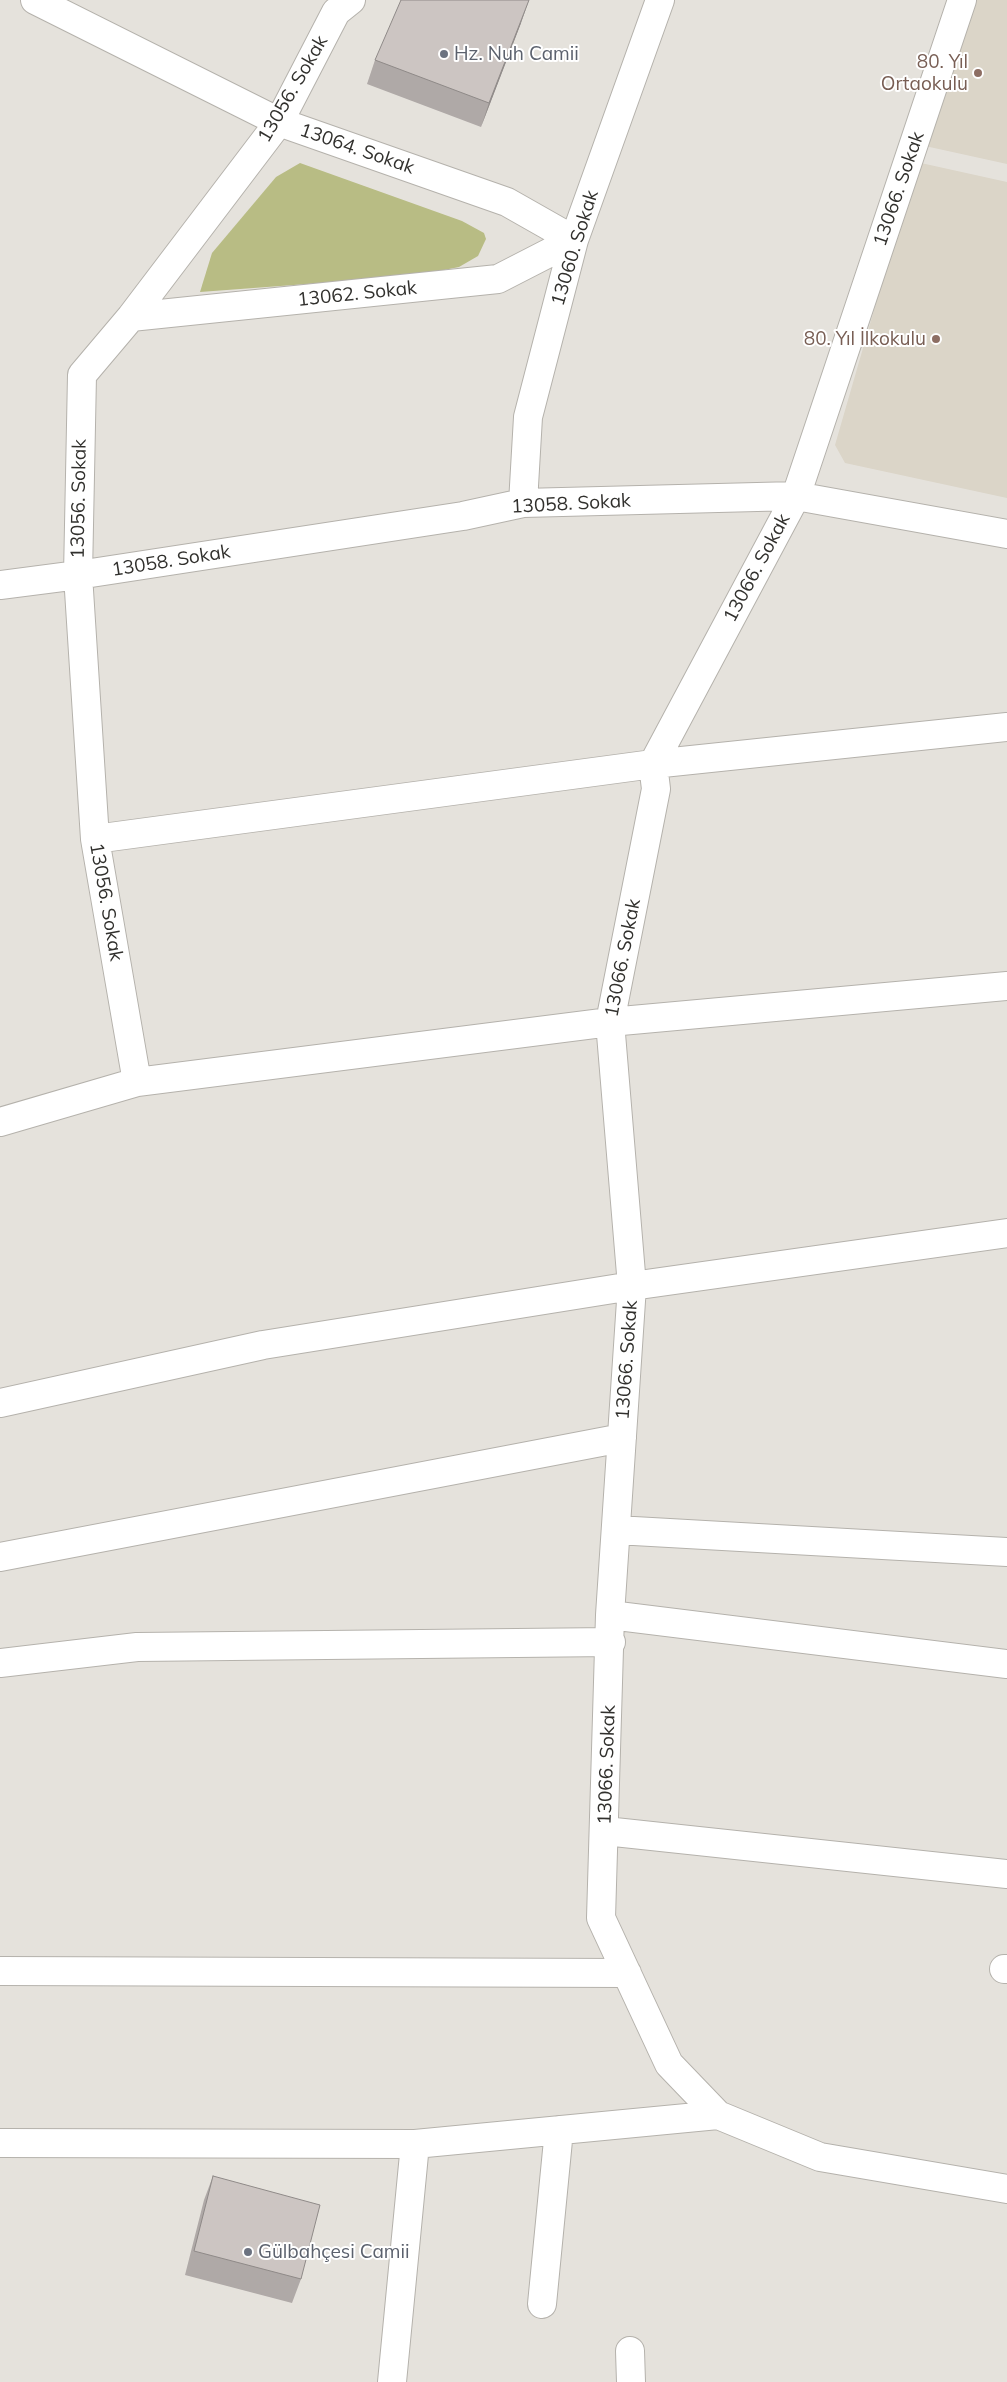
<!DOCTYPE html>
<html>
<head>
<meta charset="utf-8">
<style>
  body { margin:0 }
  canvas { display:block; background:#e5e2dc }
</style>
</head>
<body>
<canvas width="1007" height="2382"></canvas>
<script>
const context = document.querySelector('canvas').getContext('2d');
context.lineJoin = 'round';
function paint(path, color) {
  context.fillStyle = color;
  context.fill(path, 'evenodd');
}
function poly(rows) {
  const path = new Path2D();
  for (const r of rows) {
    path.moveTo(r[0], r[1]);
    for (let i = 2; i < r.length; i += 2) path.lineTo(r[i], r[i + 1]);
  }
  return path;
}
function strokePath(path, color, width, dash) {
  context.strokeStyle = color;
  context.lineWidth = width;
  context.lineCap = dash ? 'butt' : 'round';
  context.setLineDash(dash || []);
  context.stroke(path);
}
function drawText(font, color, halo, rows, align = 'center') {
  context.font = font + ' Mulish,sans-serif';
  context.lineWidth = 4;
  context.setLineDash([]);
  context.textBaseline = 'middle';
  context.strokeStyle = halo;
  context.fillStyle = color;
  for (const [text, x, y, turn = 0] of rows) {
    context.save();
    context.translate(x, y);
    context.rotate((+turn || 0) * Math.PI / 180);
    context.textAlign = isNaN(turn) ? turn : align;
    if (halo) context.strokeText(text, 0, 0);
    context.fillText(text, 0, 0);
    context.restore();
  }
}
paint(poly([
  [975,0,1007,0,1007,164,925,146],
  [921,163,1007,182,1007,498,845,463,835,445,896,234]
]), '#dbd5c8');
paint(poly([
  [300,163,462,221,484,233,486,239,478,256,459,267,414,276,200,292,212,253,276,177]
]), '#b8bc84');
const minor = poly([
  [35,0,279,122,507,202,574,240],
  [962,0,796,496,653,764,656,789,610,1022,632,1286,610,1615,601,1918,669,2064,718,2115,820,2157,1007,2189],
  [131,317,498,279,574,240],
  [523,503,528,417,574,240,660,0],
  [0,585,78,575,463,516,523,503,796,496,1007,534],
  [95,839,653,764,1007,727],
  [137,1082,95,839,78,575,82,375,131,317,279,122,336,12,351,0],
  [0,1122,137,1082,610,1022,1007,986],
  [0,1403,263,1345,632,1286,1007,1233],
  [616,1530,1007,1552],
  [0,1557,622,1438],
  [610,1615,1007,1664],
  [0,1663,137,1647,611,1642],
  [605,1831,1007,1874],
  [1004,1969,1007,1969],
  [0,1971,627,1973],
  [0,2143,415,2144,718,2115],
  [542,2304,559,2130],
  [630,2351,631,2382],
  [392,2382,415,2144]
]);
strokePath(minor, '#b5b2ac', 30);
strokePath(minor, '#fff', 28);
paint(poly([
  [521,23,481,127,367,84,375,60],
  [213,2176,301,2279,292,2303,185,2275,204,2200]
]), '#afa9a7');
paint(poly([
  [529,0,521,23,481,127,489,103]
]), '#8f8a88');
const building = poly([
  [401,0,529,0,489,103,375,60,401,0],
  [213,2176,320,2205,301,2279,194,2251,213,2176]
]);
paint(building, '#ccc5c2');
strokePath(building, '#8f8a88', 1);
for (const [x, y, r, color] of [
  [444,54,5,"#6b7280"],
  [978,73,5,"#8d6e63"],
  [936,339,5,"#8d6e63"],
  [248,2252,5,"#6b7280"]
]) {
  const dot = new Path2D();
  dot.arc(x, y, r, 0, 2 * Math.PI);
  context.fillStyle = color;
  context.fill(dot);
  strokePath(dot, '#fff', 2);
}
drawText('19px', '#5b616d', '#fff', [
  ["Hz. Nuh Camii",454,54],
  ["Gülbahçesi Camii",258,2252]
], 'left');
drawText('19px', '#785e54', '#fff', [
  ["80. Yıl",968,62],
  ["Ortaokulu",968,84],
  ["80. Yıl İlkokulu",926,339]
], 'right');
drawText('19px', '#31302d', '#fff', [
  ["13056. Sokak",293,89,-60],
  ["13064. Sokak",357,149,19],
  ["13066. Sokak",899,189,-71],
  ["13060. Sokak",575,248,-73],
  ["13062. Sokak",357,294,-6],
  ["13056. Sokak",79,499,-89],
  ["13058. Sokak",571,504,-3],
  ["13058. Sokak",171,561,-9],
  ["13066. Sokak",757,568,-62],
  ["13056. Sokak",106,902,80],
  ["13066. Sokak",623,958,-79],
  ["13066. Sokak",627,1360,-86],
  ["13066. Sokak",607,1765,-88]
]);
</script>
</body>
</html>
